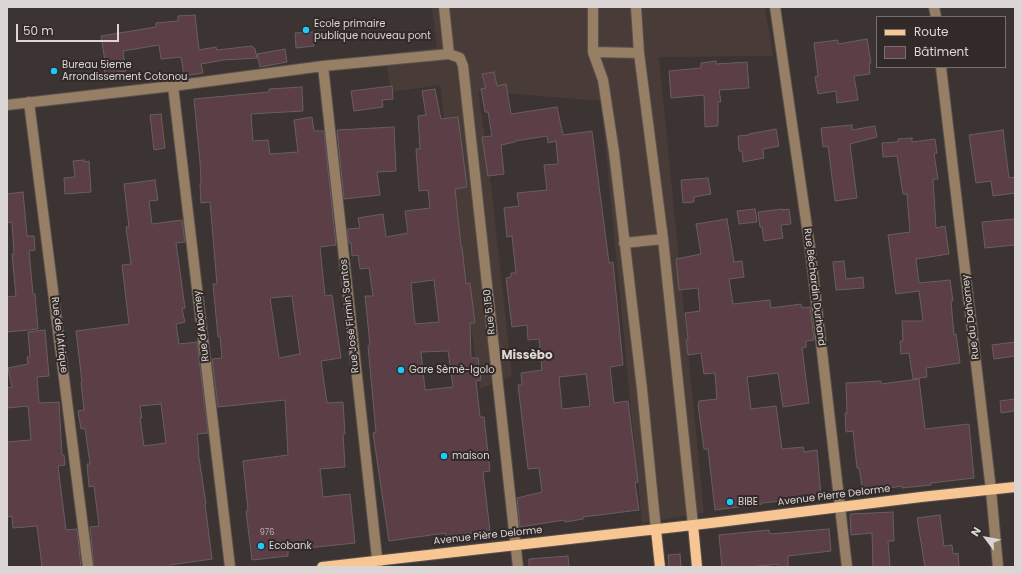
<!DOCTYPE html>
<html>
<head>
<meta charset="utf-8">
<style>
  body { margin:0 }
  #map { position:relative; width:1022px; height:574px; overflow:hidden; background:#3b3432; font-family:Poppins,sans-serif }
  canvas { display:block }
  .frame { position:absolute; inset:0; border:8px solid #dbd6d5; pointer-events:none }
  .legend { position:absolute; left:876px; top:16px; width:130px; height:52px; box-sizing:border-box; background:#312a28; border:1px solid #756f6d; margin:0; padding:5px 7px; list-style:none; font-size:12px; color:#dbd6d5 }
  .legend li { display:flex; align-items:center; gap:8px; height:20px }
  .legend b { width:20px; border:1px solid #756f6d }
  .north { position:absolute; left:966px; top:518px; width:40px; height:40px; -webkit-text-stroke:3px #312a28; paint-order:stroke; rotate:302deg; font-size:11px; font-weight:700; line-height:16px; text-align:center; color:#dbd6d5 }
  .north::after { content:''; display:block; margin:auto; width:14px; height:18px; background:#dbd6d5; clip-path:polygon(50% 0,100% 100%,50% 72%,0 100%) }
  .scale { position:absolute; left:16px; top:24px; width:103px; height:18px; box-sizing:border-box; border:2px solid #dbd6d5; border-top:0; padding-left:5px; font-size:12px; line-height:14px; white-space:nowrap; color:#dbd6d5; -webkit-text-stroke:3px #312a28; paint-order:stroke }
</style>
</head>
<body>
<div id="map">
<canvas width="1022" height="574"></canvas>
<div class="frame"></div>
<ul class="legend">
<li><b style="height:5px;background:#f7c692"></b>Route</li>
<li><b style="height:11px;background:#5c3e46"></b>Bâtiment</li>
</ul>
<div class="north">N</div>
<div class="scale">50 m</div>
</div>
<script>
const context = document.querySelector('canvas').getContext('2d');
context.lineJoin = 'round';
function paint(path, color) {
  context.fillStyle = color;
  context.fill(path, 'evenodd');
}
function poly(rows) {
  const path = new Path2D();
  for (const r of rows) {
    path.moveTo(r[0], r[1]);
    for (let i = 2; i < r.length; i += 2) path.lineTo(r[i], r[i + 1]);
  }
  return path;
}
function strokePath(path, color, width, dash) {
  context.strokeStyle = color;
  context.lineWidth = width;
  context.lineCap = dash ? 'butt' : 'round';
  context.setLineDash(dash || []);
  context.stroke(path);
}
function drawText(font, color, halo, rows, align = 'center') {
  context.font = font + ' Poppins,sans-serif';
  context.lineWidth = 4;
  context.setLineDash([]);
  context.textBaseline = 'middle';
  context.strokeStyle = halo;
  context.fillStyle = color;
  for (const [text, x, y, turn = 0] of rows) {
    context.save();
    context.translate(x, y);
    context.rotate((+turn || 0) * Math.PI / 180);
    context.textAlign = isNaN(turn) ? turn : align;
    if (halo) context.strokeText(text, 0, 0);
    context.fillText(text, 0, 0);
    context.restore();
  }
}
paint(poly([
  [432,7,765,7,773,56,659,57,704,513,642,523,601,101,478,91,488,158,512,376,480,389,457,230,440,85,391,92,385,54,437,48]
]), '#493b37');
const building = poly([
  [195,15,199,50,216,47,217,50,252,46,255,49,257,58,223,60,201,64,203,73,184,76,181,57,161,59,159,45,123,51,126,71,105,74,103,61,105,61,101,36,156,27,156,23,178,21,178,16,195,15],
  [313,32,314,46,296,48,295,33,313,32],
  [867,39,871,63,869,63,870,74,854,76,858,100,837,103,836,91,818,94,815,77,818,76,814,43,838,40,838,44,867,39],
  [285,49,287,62,260,67,257,54,285,49],
  [716,61,716,64,747,62,749,88,719,90,721,102,718,102,718,126,705,127,704,95,671,98,669,71,701,68,701,63,716,61],
  [494,72,497,86,506,84,511,114,557,107,563,135,592,131,609,263,613,262,623,365,610,367,614,403,628,401,638,482,635,483,639,510,583,517,583,519,565,522,564,520,520,527,517,498,542,492,539,468,528,469,518,385,522,385,521,373,542,370,539,339,528,340,527,325,512,327,506,278,511,277,511,273,516,273,512,236,507,237,504,208,519,206,517,193,547,190,544,165,558,164,556,141,548,143,547,136,515,141,515,142,501,145,504,174,488,176,482,137,492,136,488,112,485,112,481,89,486,88,482,74,494,72],
  [586,374,590,406,562,409,559,377,586,374],
  [392,86,393,99,382,100,383,107,354,111,351,91,392,86],
  [302,87,303,111,251,114,253,141,268,140,270,154,298,152,294,120,312,117,314,131,324,131,336,245,320,247,325,296,332,295,341,358,321,361,327,403,343,402,345,434,343,434,345,467,320,469,323,497,350,494,355,543,288,550,288,556,252,560,246,511,248,510,243,461,288,455,285,400,218,407,212,359,222,358,220,337,218,337,213,284,217,284,210,202,201,203,200,184,201,184,200,162,194,99,269,92,269,89,302,87],
  [292,296,300,354,279,358,270,298,292,296],
  [435,89,441,119,458,117,467,187,455,189,461,247,462,247,466,284,470,283,475,323,470,323,471,358,478,358,481,380,476,381,480,417,484,417,490,471,483,472,490,531,446,536,445,533,389,541,373,433,376,432,368,346,370,345,365,296,373,296,369,268,360,269,358,255,352,256,351,243,349,243,347,229,360,228,358,218,383,214,386,237,408,233,405,211,430,208,428,190,419,191,416,149,420,149,418,116,426,115,422,91,435,89],
  [434,280,439,322,415,324,411,283,434,280],
  [448,351,453,387,425,390,421,352,448,351],
  [161,114,165,148,154,150,150,115,161,114],
  [852,125,852,130,875,126,877,137,850,144,857,198,835,201,828,146,823,147,821,128,852,125],
  [394,127,396,171,377,172,380,195,344,199,337,130,394,127],
  [776,129,779,146,763,149,764,158,743,162,742,151,739,151,738,136,749,135,749,134,776,129],
  [1003,130,1009,178,1015,177,1015,193,993,196,991,181,976,183,969,135,1003,130],
  [912,138,912,142,935,139,937,153,934,154,938,179,933,179,936,228,945,226,949,254,916,259,919,283,950,280,953,301,951,301,954,335,956,334,960,363,926,368,927,377,913,379,909,353,901,354,900,341,903,341,902,321,923,321,919,291,896,294,888,235,910,232,907,194,903,194,897,156,883,157,882,143,898,142,898,139,912,138],
  [84,160,84,162,89,161,91,192,65,194,64,178,75,177,73,161,84,160],
  [708,178,711,194,694,197,694,202,683,203,681,180,708,178],
  [155,180,158,200,149,201,152,224,182,220,185,242,176,243,185,308,182,309,185,322,176,324,179,344,197,342,208,433,197,434,199,451,198,451,206,504,205,504,212,559,170,565,170,567,94,567,90,527,99,526,94,486,89,487,87,464,90,464,85,428,81,429,78,411,84,410,81,382,82,382,76,331,129,324,122,265,131,264,126,227,129,227,124,184,155,180],
  [161,404,166,443,144,446,140,418,142,418,140,406,161,404],
  [23,192,27,236,34,236,35,250,29,251,33,294,35,294,38,329,7,332,7,297,16,296,12,254,14,254,12,222,7,223,7,194,23,192],
  [755,209,757,222,739,224,737,211,755,209],
  [782,209,782,210,789,209,791,224,781,225,783,238,764,241,762,227,760,227,758,212,782,209],
  [727,219,734,262,742,261,744,277,729,279,733,304,770,300,771,308,801,304,802,308,810,307,814,340,806,341,806,347,802,348,809,403,783,407,778,373,747,377,751,409,776,406,782,449,803,447,804,452,817,450,821,497,762,503,762,504,715,510,708,449,704,449,698,405,699,401,717,399,715,373,704,374,701,353,688,355,686,340,688,339,685,313,700,311,698,288,679,290,676,259,701,254,696,224,727,219],
  [1015,219,1015,245,985,248,982,222,1015,219],
  [844,261,846,279,863,277,864,288,836,290,833,262,844,261],
  [45,330,49,376,37,377,39,403,59,402,62,455,64,455,65,465,58,466,66,530,77,529,81,567,42,567,37,526,13,528,12,516,7,517,7,442,31,440,28,406,7,408,7,388,12,387,8,368,28,364,27,357,30,357,28,332,45,330],
  [1015,342,1015,356,994,359,992,345,1015,342],
  [919,379,925,429,969,424,974,478,931,483,931,485,902,488,902,486,863,492,859,468,857,468,853,431,846,432,845,413,847,413,846,383,881,381,881,384,919,379],
  [1015,399,1015,411,1001,413,1000,401,1015,399],
  [893,512,894,541,888,541,890,567,873,567,872,533,851,535,850,514,893,512],
  [940,515,944,546,952,545,953,554,958,553,959,567,925,567,917,518,940,515],
  [829,529,831,551,788,556,788,567,778,567,778,564,750,567,722,567,719,535,769,530,770,534,829,529],
  [680,554,681,567,669,567,668,555,680,554],
  [568,556,569,567,529,567,529,559,568,556]
]);
paint(building, '#5c3e46');
strokePath(building, '#675f61', 1);
const minor = poly([
  [444,7,449,54],
  [593,7,593,52,603,80,614,152,642,389,656,530],
  [636,7,639,53,663,239,693,525],
  [775,7,810,248,847,567],
  [934,7,936,17],
  [593,52,639,53],
  [323,66,378,567],
  [941,67,991,490,998,567],
  [173,86,230,567],
  [29,102,88,567],
  [7,105,173,86,323,66,449,54,460,58,463,66,518,567],
  [624,243,663,239]
]);
const major = poly([
  [693,525,697,567],
  [656,530,660,567],
  [322,567,711,523,921,497,1015,487]
]);
strokePath(minor, '#58514f', 12);
strokePath(major, '#58514f', 12);
strokePath(minor, '#967f65', 10);
strokePath(major, '#f7c692', 10);
for (const [x, y, r, color] of [
  [306,30,4,"#1cc9fc"],
  [54,71,4,"#1cc9fc"],
  [401,370,4,"#1cc9fc"],
  [444,456,4,"#1cc9fc"],
  [730,502,4,"#1cc9fc"],
  [261,546,4,"#1cc9fc"]
]) {
  const dot = new Path2D();
  dot.arc(x, y, r, 0, 2 * Math.PI);
  context.fillStyle = color;
  context.fill(dot);
  strokePath(dot, '#312a28', 1.5);
}
drawText('8px', '#bbb0b1', null, [
  ["976",267,533]
]);
drawText('10px', '#dbd6d5', '#312a28', [
  ["Ecole primaire",314,24],
  ["publique nouveau pont",314,36],
  ["Bureau 5ieme",62,65],
  ["Arrondissement Cotonou",62,77],
  ["Gare Sèmè-Igolo",409,370],
  ["maison",452,456],
  ["BIBE",738,502],
  ["Ecobank",269,546]
], 'left');
drawText('10px', '#dbd6d5', '#312a28', [
  ["Rue Béchardin Durhand",814,287,83],
  ["Rue 5.150",490,312,-96],
  ["Rue José Firmin Santos",350,316,-96],
  ["Rue du Dahomey",971,317,-97],
  ["Rue d'Abomey",202,326,-97],
  ["Rue de l'Afrique",59,335,83],
  ["Avenue Pierre Delorme",834,496,-7],
  ["Avenue Pière Delorme",488,536,-6]
]);
drawText('bold 12px', '#e0d7d4', '#312a28', [
  ["Missèbo",527,356]
]);
</script>
</body>
</html>
